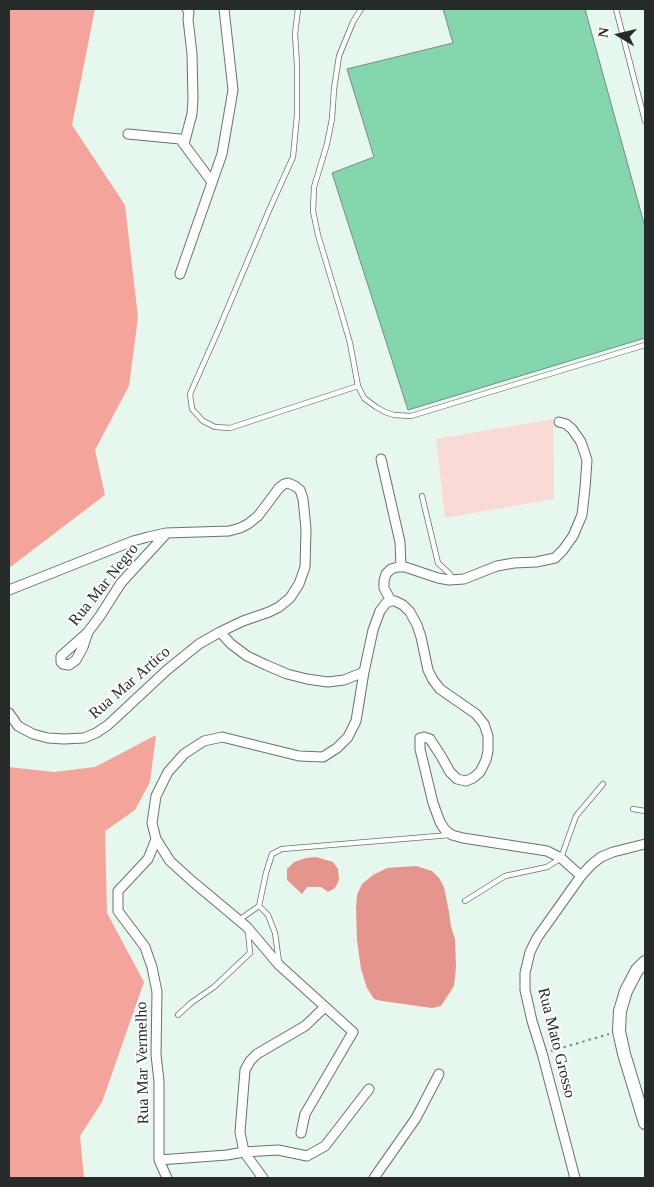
<!DOCTYPE html>
<html>
<head>
<meta charset="utf-8">
<style>
  body { margin:0 }
  #map { position:relative; width:654px; height:1187px; overflow:hidden; background:#e6f7ee; font-family:Georgia,serif }
  canvas { display:block }
  .frame { position:absolute; inset:0; border:10px solid #252b28; pointer-events:none }
  .north { position:absolute; left:594px; top:10px; width:50px; height:50px; -webkit-text-stroke:4px #fff; paint-order:stroke; rotate:279deg; font-size:14px; font-weight:700; line-height:20px; text-align:center; color:#252b28 }
  .north::after { content:''; display:block; margin:auto; width:18px; height:22px; background:#252b28; clip-path:polygon(50% 0,100% 100%,50% 72%,0 100%) }
</style>
</head>
<body>
<div id="map">
<canvas width="654" height="1187"></canvas>
<div class="frame"></div>
<div class="north">N</div>
</div>
<script>
const context = document.querySelector('canvas').getContext('2d');
context.lineJoin = 'round';
function paint(path, color) {
  context.fillStyle = color;
  context.fill(path, 'evenodd');
}
function poly(rows) {
  const path = new Path2D();
  for (const r of rows) {
    path.moveTo(r[0], r[1]);
    for (let i = 2; i < r.length; i += 2) path.lineTo(r[i], r[i + 1]);
  }
  return path;
}
function strokePath(path, color, width, dash) {
  context.strokeStyle = color;
  context.lineWidth = width;
  context.lineCap = dash ? 'butt' : 'round';
  context.setLineDash(dash || []);
  context.stroke(path);
}
function drawText(font, color, halo, rows, align = 'center') {
  context.font = font + ' Georgia,serif';
  context.lineWidth = 4;
  context.setLineDash([]);
  context.textBaseline = 'middle';
  context.strokeStyle = halo;
  context.fillStyle = color;
  for (const [text, x, y, turn = 0] of rows) {
    context.save();
    context.translate(x, y);
    context.rotate((+turn || 0) * Math.PI / 180);
    context.textAlign = isNaN(turn) ? turn : align;
    if (halo) context.strokeText(text, 0, 0);
    context.fillText(text, 0, 0);
    context.restore();
  }
}
paint(poly([
  [553,419,554,499,445,518,436,439]
]), '#fadad6');
paint(poly([
  [9,9,95,9,72,125,125,205,138,317,129,386,95,450,105,495,9,568],
  [156,735,150,782,135,810,105,831,107,913,144,982,102,1102,80,1136,84,1178,9,1178,9,767,54,772,95,767]
]), '#f5a49c');
paint(poly([
  [316,857,333,862,338,869,339,880,335,888,328,892,321,887,307,887,302,894,287,880,287,869,294,862,306,858],
  [416,866,432,871,439,878,444,887,449,912,451,927,455,939,456,967,454,986,441,1006,432,1008,382,1001,374,999,367,988,361,969,357,940,356,909,357,895,362,884,373,875,387,868]
]), '#e5958d');
const building = poly([
  [443,9,585,9,645,227,645,338,408,410,332,173,374,157,347,69,453,43,443,9]
]);
paint(building, '#84d6af');
strokePath(building, '#7a8981', 1);
const service = poly([
  [298,9,295,34,297,65,297,115,293,157,270,208,218,331,190,394,192,409,203,421,215,427,230,428,358,386],
  [361,9,353,22,339,56,334,89,332,119,327,144,314,187,313,211,318,235,342,315,350,343,358,386,364,398,376,407,385,412,394,415,411,416,645,345],
  [616,9,645,121],
  [422,496,438,563,450,574,452,579],
  [633,809,645,811],
  [465,901,505,876,547,867,561,858,576,816,603,784],
  [259,906,266,873,272,854,282,849,450,835],
  [239,920,259,906,268,915,275,933,279,962],
  [178,1015,191,1003,214,987,250,953,248,931]
]);
const minor = poly([
  [128,134,180,139,212,182],
  [184,144,192,114,193,99,192,54,188,19,189,12,187,9],
  [180,274,222,154,233,90,224,9],
  [559,422,566,424,572,429,581,442,587,460,585,488,582,515,573,536,563,550,555,558,536,562,514,563,497,566,464,579,449,580,438,578,405,567,398,567,391,569,386,574,384,581,384,588,391,601,395,601,403,605,410,612,417,625,421,637,428,670,433,680,440,689,476,714,484,724,488,736,488,751,486,760,480,772,473,778,466,781,457,779,450,772,441,756,430,739,424,737,420,738,420,749,433,803,440,822,445,830,452,835,463,838,547,851,561,858,581,876],
  [381,459,400,542,401,567],
  [9,590,133,541,148,537,166,533,229,531,240,528,248,524,258,516,279,488,284,484,288,483,295,486,300,490,303,499,306,529,305,567,299,584,290,598,279,607,269,612,243,621,220,632,199,644,167,670,108,725,96,733,84,738,64,739,48,738,33,734,18,726,9,713],
  [88,632,83,647,76,660,69,665,63,664,61,662,61,656,88,632,100,616,121,583,166,534],
  [220,632,231,644,247,656,266,665,287,674,307,679,328,682,344,680,364,672],
  [156,839,170,861,192,881,247,927,279,965,353,1032,305,1114,301,1133],
  [159,1160,227,1155,244,1152,278,1150,307,1156,325,1146,369,1089],
  [167,1178,159,1160,159,1081,156,1055,157,992,152,967,145,947,118,911,118,891,148,859,156,839,152,823,156,796,168,772,184,754,204,741,222,737,299,756,323,757,337,748,348,737,356,721,364,672,373,630,380,611,386,603,391,601],
  [263,1178,244,1152,240,1132,245,1070,250,1061,257,1054,305,1026,325,1007],
  [374,1178,416,1118,439,1074],
  [575,1178,542,1053,532,1021,525,990,525,973,530,952,537,938,581,876,591,865,601,857,613,852,645,844]
]);
const secondary = poly([
  [645,962,637,970,626,991,620,1011,619,1031,624,1054,645,1123]
]);
strokePath(service, '#65746c', 6);
strokePath(minor, '#65746c', 11);
strokePath(secondary, '#65746c', 14);
strokePath(poly([
  [551,1051,609,1034]
]), '#7d8882', 2, [2.5, 4]);
strokePath(service, '#fff', 4.5);
strokePath(minor, '#fff', 9);
strokePath(secondary, '#fff', 12);
drawText('16px', '#252b28', '#fff', [
  ["Rua Mar Negro",104,585,-51],
  ["Rua Mar Artico",130,683,-41],
  ["Rua Mato Grosso",556,1043,76],
  ["Rua Mar Vermelho",143,1063,-91]
]);
</script>
</body>
</html>
